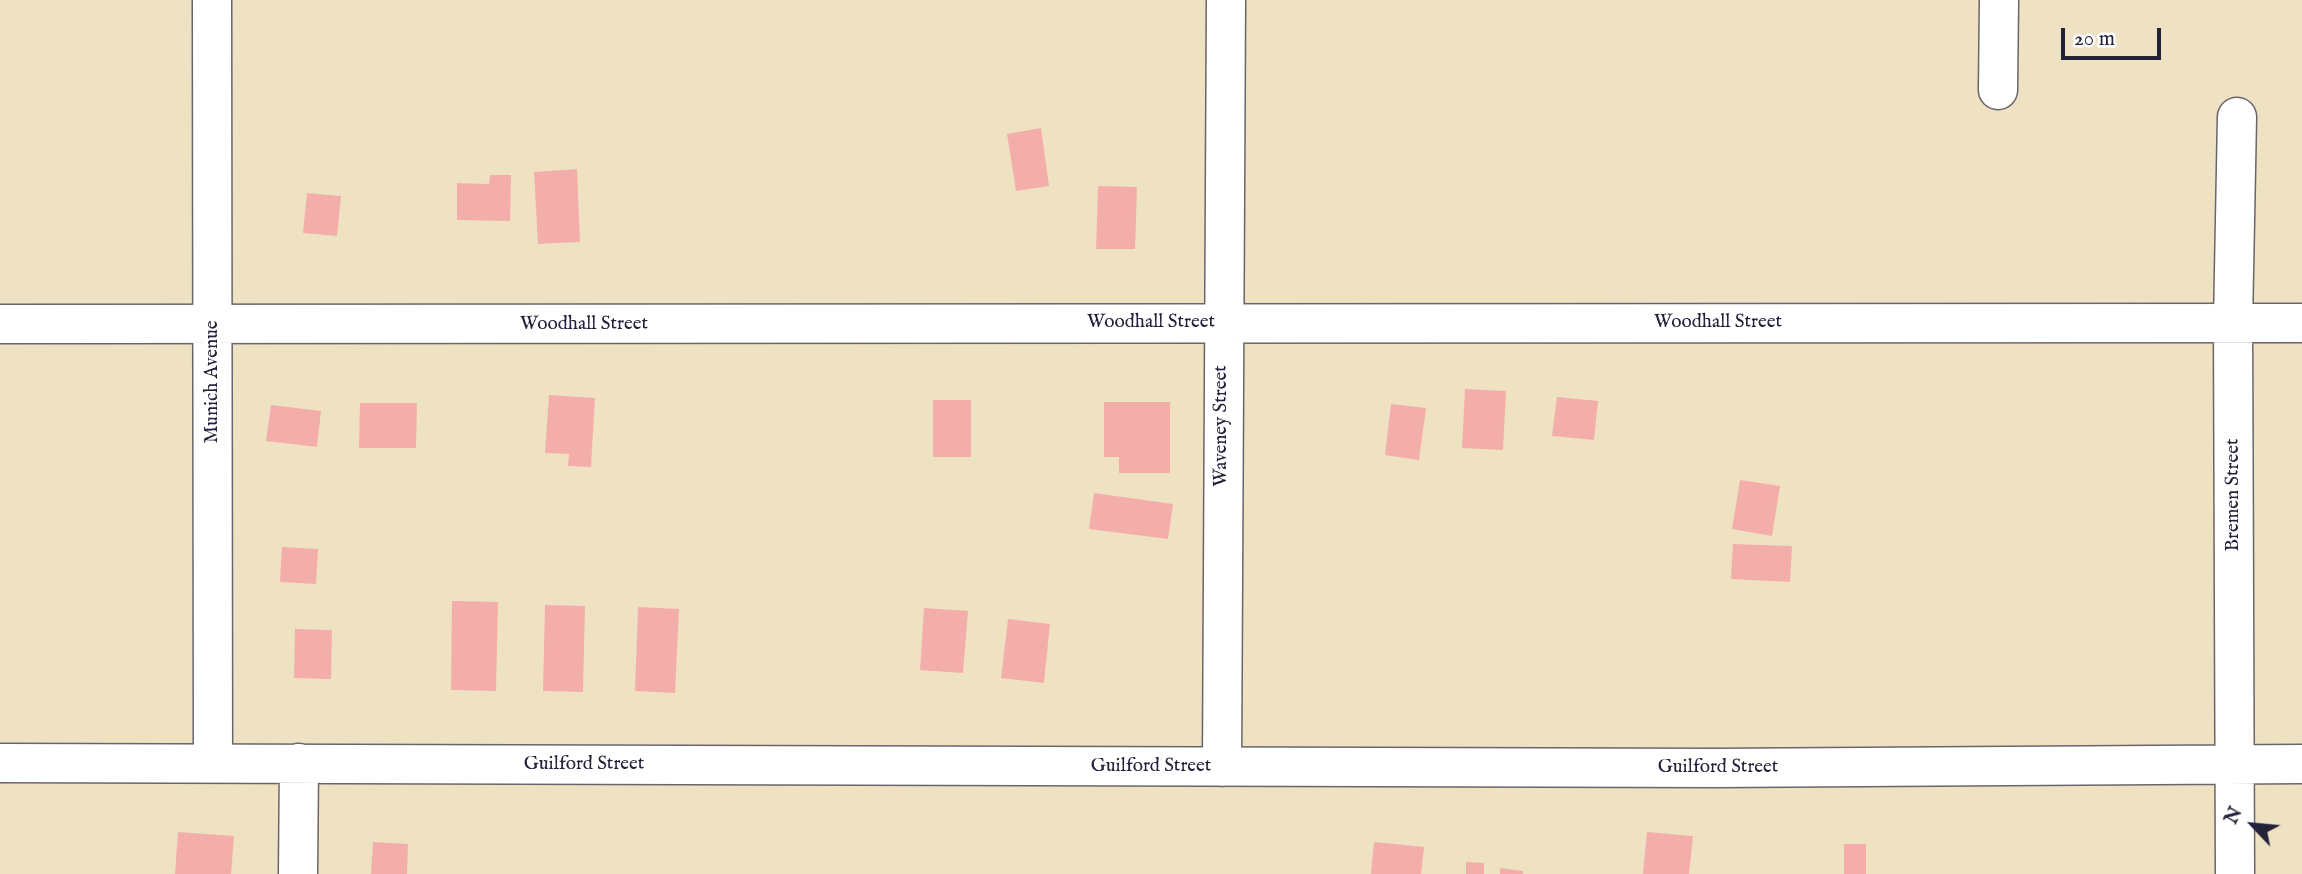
<!DOCTYPE html>
<html>
<head>
<meta charset="utf-8">
<style>
  body { margin:0 }
  #map { position:relative; width:2302px; height:874px; overflow:hidden; background:#efe2c3; font-family:"IM FELL English",serif }
  canvas { display:block }
  .north { position:absolute; left:2218px; top:790px; width:70px; height:70px; -webkit-text-stroke:5px #fff; paint-order:stroke; rotate:296deg; font-size:19px; font-weight:700; line-height:28px; text-align:center; color:#22223b }
  .north::after { content:''; display:block; margin:auto; width:24px; height:32px; background:#22223b; clip-path:polygon(50% 0,100% 100%,50% 72%,0 100%) }
  .scale { position:absolute; left:2061px; top:28px; width:100px; height:32px; box-sizing:border-box; border:4px solid #22223b; border-top:0; padding-left:9px; font-size:21px; line-height:24px; white-space:nowrap; color:#22223b; -webkit-text-stroke:5px #fff; paint-order:stroke }
</style>
</head>
<body>
<div id="map">
<canvas width="2302" height="874"></canvas>
<div class="north">N</div>
<div class="scale">20 m</div>
</div>
<script>
const context = document.querySelector('canvas').getContext('2d');
context.lineJoin = 'round';
function paint(path, color) {
  context.fillStyle = color;
  context.fill(path, 'evenodd');
}
function poly(rows) {
  const path = new Path2D();
  for (const r of rows) {
    path.moveTo(r[0], r[1]);
    for (let i = 2; i < r.length; i += 2) path.lineTo(r[i], r[i + 1]);
  }
  return path;
}
function strokePath(path, color, width, dash) {
  context.strokeStyle = color;
  context.lineWidth = width;
  context.lineCap = dash ? 'butt' : 'round';
  context.setLineDash(dash || []);
  context.stroke(path);
}
function drawText(font, color, halo, rows, align = 'center') {
  context.font = font + ' "IM FELL English",serif';
  context.lineWidth = 7;
  context.setLineDash([]);
  context.textBaseline = 'middle';
  context.strokeStyle = halo;
  context.fillStyle = color;
  for (const [text, x, y, turn = 0] of rows) {
    context.save();
    context.translate(x, y);
    context.rotate((+turn || 0) * Math.PI / 180);
    context.textAlign = isNaN(turn) ? turn : align;
    if (halo) context.strokeText(text, 0, 0);
    context.fillText(text, 0, 0);
    context.restore();
  }
}
paint(poly([
  [1041,128,1049,186,1016,191,1007,134],
  [577,169,580,242,538,244,534,172],
  [490,175,511,175,510,221,457,220,457,183,489,184],
  [1098,186,1137,187,1135,249,1096,249],
  [307,193,341,196,337,236,303,233],
  [1465,389,1506,391,1503,450,1462,448],
  [549,395,595,398,591,467,568,466,569,454,545,453],
  [1557,397,1598,401,1594,440,1552,436],
  [933,400,971,400,971,457,933,457],
  [1104,402,1170,402,1170,473,1119,473,1119,457,1104,457],
  [360,403,417,403,416,448,359,448],
  [1391,404,1426,408,1419,460,1385,455],
  [271,405,321,411,317,447,266,441],
  [1740,480,1780,486,1772,536,1732,529],
  [1094,493,1173,504,1168,539,1089,529],
  [1733,544,1792,546,1790,582,1731,579],
  [282,547,318,549,316,584,280,582],
  [452,601,498,602,496,691,451,690],
  [545,605,585,606,583,692,543,691],
  [638,607,679,609,675,693,635,691],
  [924,608,968,611,963,673,920,670],
  [1008,619,1050,624,1044,683,1001,678],
  [295,629,332,630,331,679,294,678],
  [178,832,234,836,231,874,175,874],
  [1647,832,1693,836,1689,874,1643,874],
  [373,842,408,844,407,874,371,874],
  [1374,842,1424,847,1421,874,1371,874],
  [1844,844,1866,844,1866,874,1844,874],
  [1466,862,1484,863,1484,874,1466,874],
  [1500,868,1523,871,1523,874,1500,874]
]), '#f4aeaa');
const minor = poly([
  [212,0,213,763],
  [1998,90,1999,0],
  [0,324,2302,323],
  [0,763,1716,768,2302,764],
  [1222,767,1226,0],
  [298,874,299,763],
  [2235,874,2233,323,2237,117]
]);
strokePath(minor, '#6a656b', 41);
strokePath(minor, '#fff', 38);
drawText('19px', '#22223b', '#fff', [
  ["Woodhall Street",1151,323],
  ["Woodhall Street",1718,323],
  ["Woodhall Street",584,325],
  ["Munich Avenue",213,382,-90],
  ["Waveney Street",1222,426,-90],
  ["Bremen Street",2234,495,-90],
  ["Guilford Street",584,765],
  ["Guilford Street",1151,767],
  ["Guilford Street",1718,768]
]);
</script>
</body>
</html>
